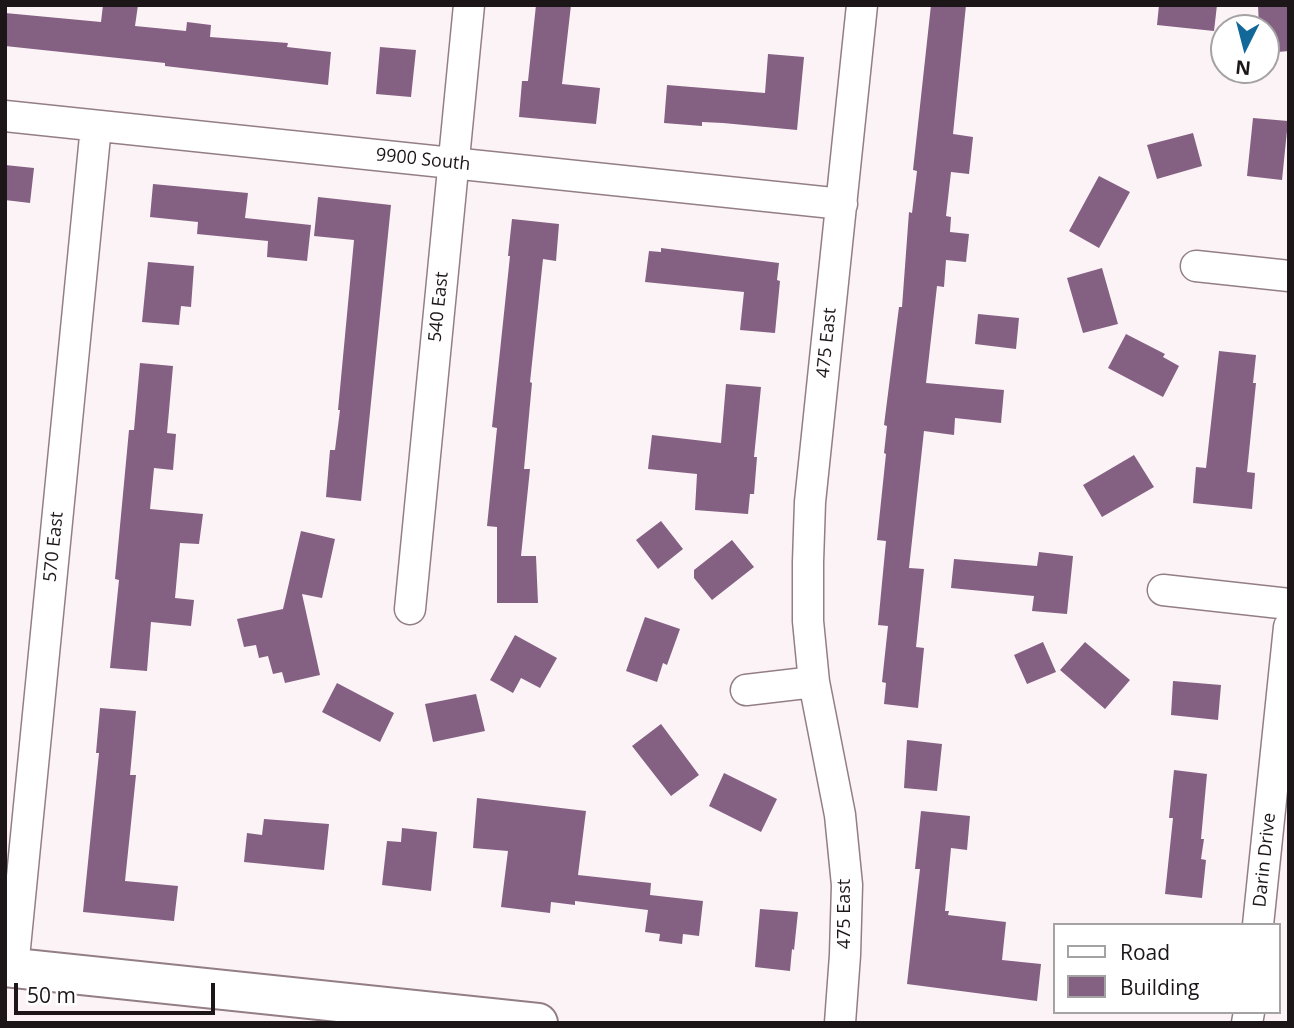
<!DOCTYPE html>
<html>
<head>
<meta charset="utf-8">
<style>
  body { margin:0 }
  #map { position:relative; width:1294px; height:1028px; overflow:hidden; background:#fcf3f6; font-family:"Open Sans",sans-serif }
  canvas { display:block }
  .frame { position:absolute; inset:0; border:7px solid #1d1619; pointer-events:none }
  .legend { position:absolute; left:1053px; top:923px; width:228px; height:91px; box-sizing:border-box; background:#fff; border:2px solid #a5a2a3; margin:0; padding:9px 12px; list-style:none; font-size:21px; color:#1d1619 }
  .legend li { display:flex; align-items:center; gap:14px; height:35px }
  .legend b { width:35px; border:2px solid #a5a2a3 }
  .north { position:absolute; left:1210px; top:14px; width:70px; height:70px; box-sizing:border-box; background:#fff; border:2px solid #a5a2a3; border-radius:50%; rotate:186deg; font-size:19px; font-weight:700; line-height:28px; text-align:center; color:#1d1619 }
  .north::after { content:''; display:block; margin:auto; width:24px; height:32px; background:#116899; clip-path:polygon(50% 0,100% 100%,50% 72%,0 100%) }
  .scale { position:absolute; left:14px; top:983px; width:201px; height:32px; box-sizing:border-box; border:4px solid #1d1619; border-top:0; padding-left:9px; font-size:21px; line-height:24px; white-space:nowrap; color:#1d1619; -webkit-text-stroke:5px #fff; paint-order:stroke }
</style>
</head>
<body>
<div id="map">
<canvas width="1294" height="1028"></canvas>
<div class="frame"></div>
<ul class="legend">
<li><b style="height:9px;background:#fff"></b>Road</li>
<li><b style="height:19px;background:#846083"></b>Building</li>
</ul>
<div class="north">N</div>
<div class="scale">50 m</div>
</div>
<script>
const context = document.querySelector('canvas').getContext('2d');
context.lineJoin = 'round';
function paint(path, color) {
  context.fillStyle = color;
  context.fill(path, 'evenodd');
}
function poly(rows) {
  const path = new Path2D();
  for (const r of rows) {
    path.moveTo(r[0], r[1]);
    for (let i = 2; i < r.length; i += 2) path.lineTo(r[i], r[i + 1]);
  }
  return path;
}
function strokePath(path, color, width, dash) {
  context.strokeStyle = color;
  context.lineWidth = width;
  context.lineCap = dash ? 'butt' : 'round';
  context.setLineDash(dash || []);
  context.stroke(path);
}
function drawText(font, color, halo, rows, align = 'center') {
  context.font = font + ' "Open Sans",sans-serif';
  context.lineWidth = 6;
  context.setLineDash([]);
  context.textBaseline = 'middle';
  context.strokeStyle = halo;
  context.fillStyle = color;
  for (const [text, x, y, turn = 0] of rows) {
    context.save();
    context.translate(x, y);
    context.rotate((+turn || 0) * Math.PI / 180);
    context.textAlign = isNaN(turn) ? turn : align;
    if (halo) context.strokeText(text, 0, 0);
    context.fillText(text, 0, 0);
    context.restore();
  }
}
paint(poly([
  [103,5,138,5,135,26,186,31,187,22,211,25,210,37,288,43,287,47,331,52,328,85,165,66,165,63,5,46,5,13,101,22],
  [536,5,571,5,562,84,600,88,596,124,519,117,522,81,528,81],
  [931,5,966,5,953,134,973,137,969,174,951,172,946,216,951,217,950,232,969,234,966,262,946,260,944,287,937,286,926,383,1004,390,1001,423,955,418,954,435,924,431,909,568,924,569,916,647,924,648,918,708,884,704,886,683,882,682,888,626,878,625,886,541,877,540,886,454,884,453,887,426,884,425,899,307,902,307,909,212,912,213,917,171,913,170],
  [1159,5,1217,5,1214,31,1157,25],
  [1258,5,1289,5,1289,51,1266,53,1266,28,1259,28],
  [380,47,416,50,411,97,376,94],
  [768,54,804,57,797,130,723,123,702,122,702,126,664,123,667,85,765,93],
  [1253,118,1288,121,1282,180,1247,176],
  [1193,133,1202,166,1157,179,1147,145],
  [5,165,34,168,30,203,5,200],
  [1099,176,1130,192,1099,248,1069,231],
  [153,184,248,193,245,218,311,225,307,261,267,257,268,241,197,234,198,222,150,217],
  [318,197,391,205,361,501,326,497,330,450,335,450,340,410,338,410,354,240,314,236],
  [512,219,559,224,556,261,543,259,530,382,532,383,524,469,530,469,521,556,536,556,538,603,497,603,497,527,487,526,497,428,492,427,510,256,508,256],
  [661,248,779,263,777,280,780,281,775,333,740,330,744,292,645,282,649,251,661,252],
  [148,262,194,266,191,307,181,306,179,325,142,322],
  [1102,268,1118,324,1083,333,1067,278],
  [978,314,1019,318,1016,349,975,344],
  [1126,334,1165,354,1163,357,1179,366,1163,397,1108,368],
  [1219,351,1256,355,1253,383,1256,383,1247,472,1255,473,1252,509,1193,503,1196,467,1206,468],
  [140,363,173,366,167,433,176,434,173,470,154,468,150,509,203,514,199,544,180,543,175,598,194,600,191,626,151,622,147,671,110,668,119,580,115,579,129,430,134,430],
  [726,384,761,387,754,457,757,457,754,494,750,494,748,514,695,510,697,474,648,469,652,435,721,443],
  [1134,455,1154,487,1102,517,1083,485],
  [661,521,683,549,658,569,636,540],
  [301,531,335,539,322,598,302,594,320,675,285,683,282,672,273,674,268,656,259,658,256,645,244,647,237,619,283,609],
  [732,540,754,567,712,600,694,578,694,570],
  [1039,552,1073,556,1067,614,1032,611,1034,596,951,588,954,559,1037,566],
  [645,617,680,629,667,665,663,663,657,682,626,671],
  [515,635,557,658,540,688,521,678,513,693,490,680],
  [1043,642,1056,672,1027,684,1014,655],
  [1085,642,1130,680,1105,709,1060,670],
  [1173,681,1221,685,1218,720,1171,715],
  [337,683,394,713,380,742,322,712],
  [476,694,485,731,433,742,425,704],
  [100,708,136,711,130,775,136,775,125,881,178,886,174,921,83,912,99,753,96,753],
  [661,724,699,775,671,796,632,746],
  [907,740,942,744,937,791,904,788],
  [1174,770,1207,774,1201,839,1204,839,1201,859,1206,860,1202,898,1165,894,1173,818,1169,818],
  [724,773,777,799,761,832,709,806],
  [477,798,586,811,578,875,651,883,650,895,703,901,699,936,683,934,682,944,659,941,660,934,645,932,648,910,575,901,575,905,551,902,550,913,501,907,508,851,473,848],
  [921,811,970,816,967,850,951,848,945,911,949,911,948,915,1006,922,1002,960,1041,964,1037,1001,907,984,920,869,915,869],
  [264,819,329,824,324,870,244,862,247,833,262,835],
  [402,828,437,832,431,891,382,885,387,841,401,842],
  [760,909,798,912,794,950,792,949,790,971,755,967]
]), '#846083');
const minor = poly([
  [5,116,842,204],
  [1196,266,1289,276],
  [1163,590,1289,604],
  [410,609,469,5],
  [746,690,814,682],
  [1258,925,1289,627],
  [13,968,96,126],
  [840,1023,845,955,847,885,840,815,814,682,808,621,808,562,810,502,862,5],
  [1247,1023,1249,1012]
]);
const major = poly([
  [5,967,538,1023]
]);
strokePath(minor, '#937e87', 33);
strokePath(major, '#937e87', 42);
strokePath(minor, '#fff', 30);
strokePath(major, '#fff', 38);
drawText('18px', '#1d1619', '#fff', [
  ["9900 South",423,160,6],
  ["540 East",439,307,-84],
  ["475 East",827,343,-84],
  ["570 East",54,547,-84],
  ["Darin Drive",1265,860,-84],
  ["475 East",845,914,-90]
]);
</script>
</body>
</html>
